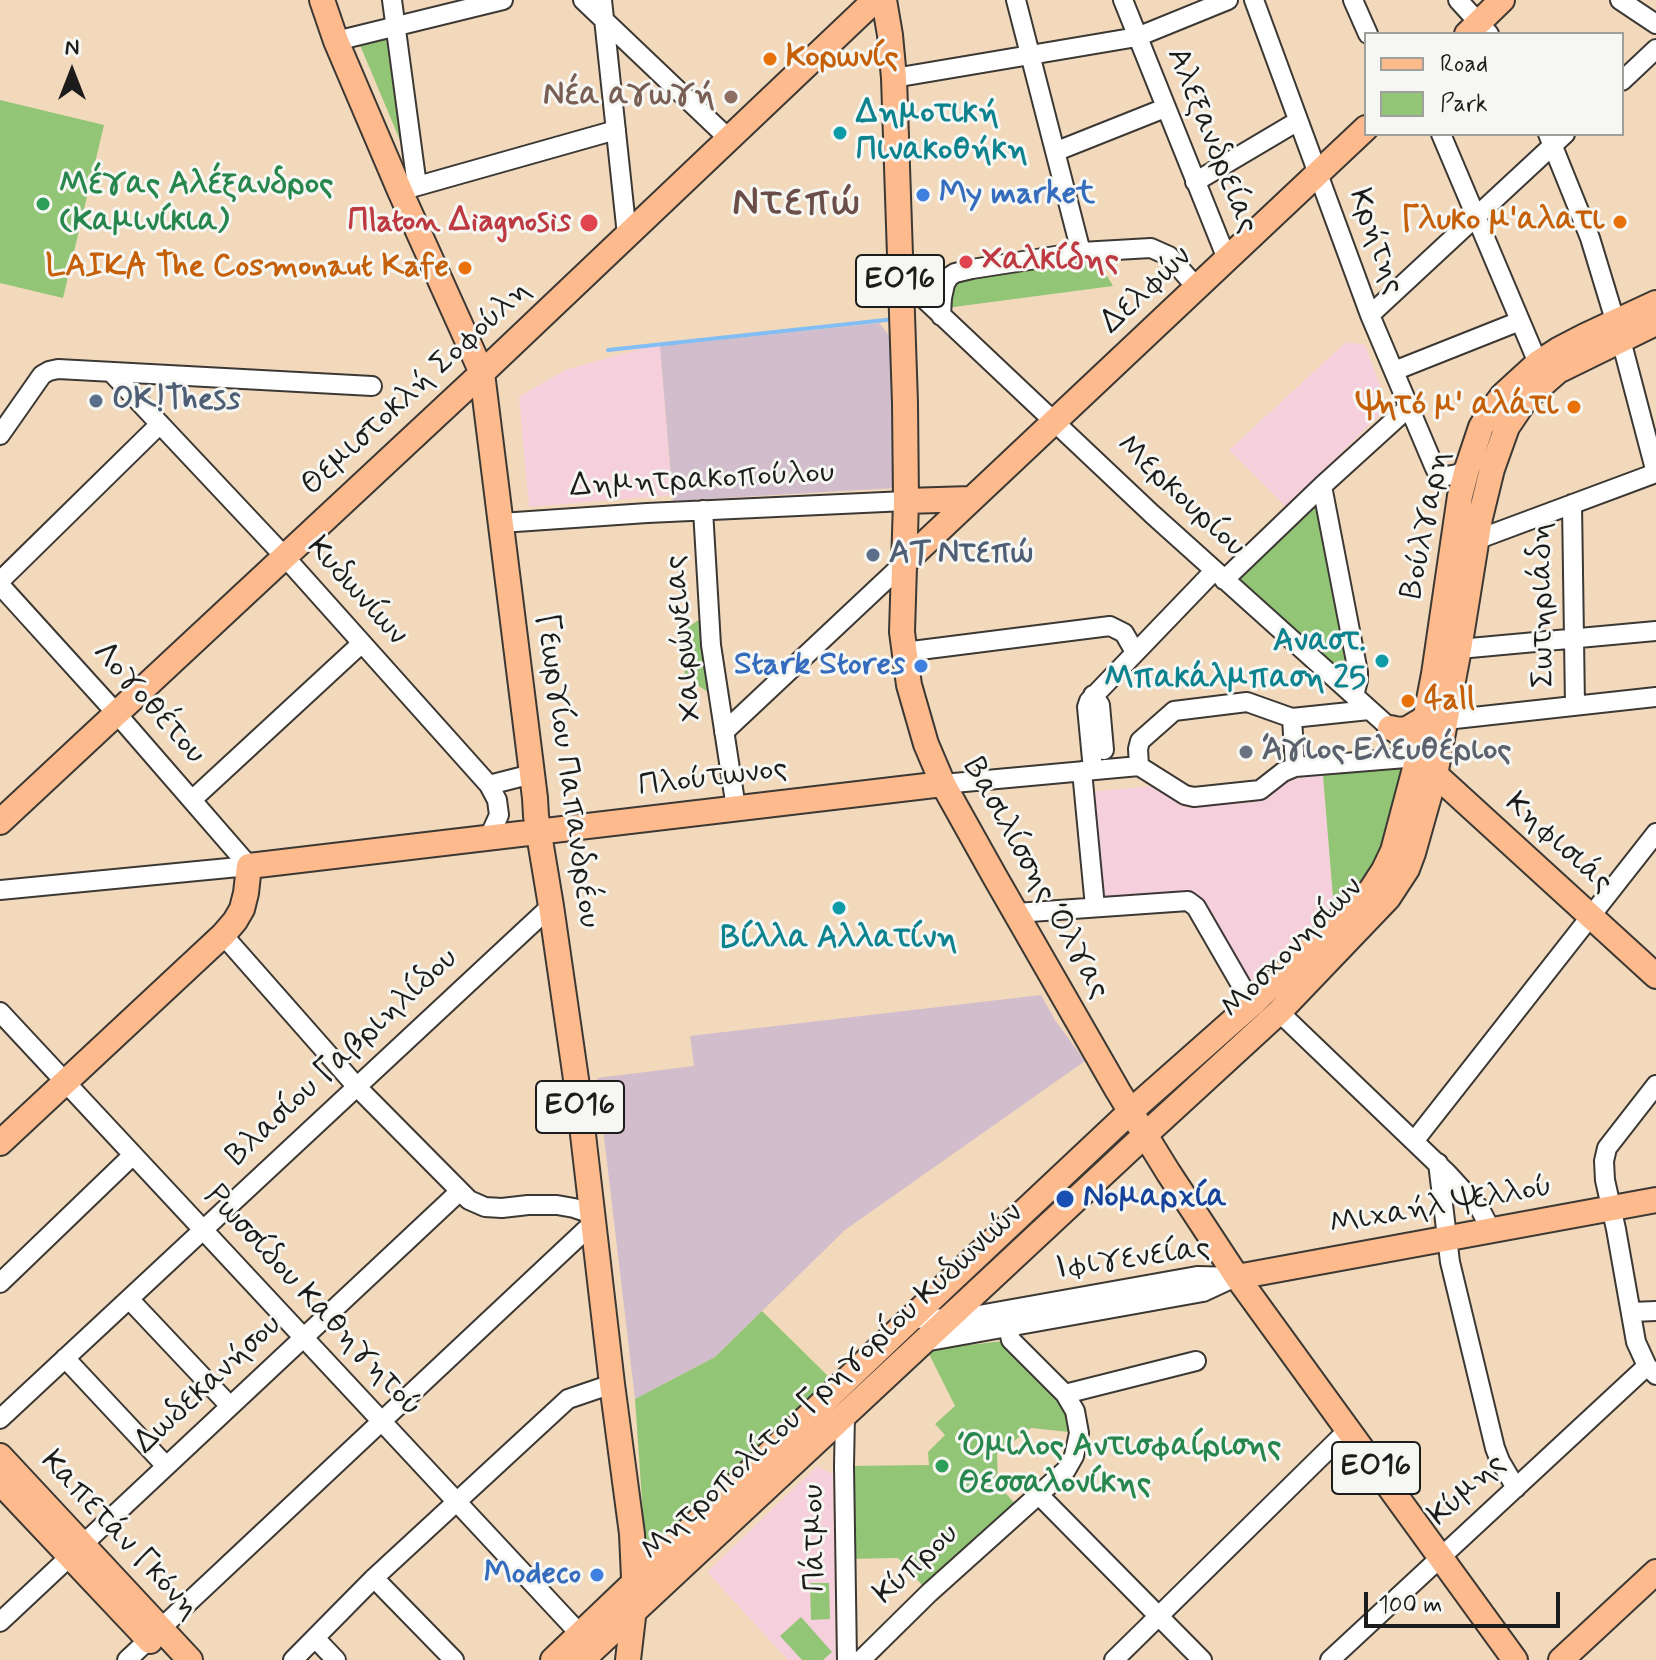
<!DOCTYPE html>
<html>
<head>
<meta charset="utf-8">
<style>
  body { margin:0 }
  #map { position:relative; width:1656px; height:1660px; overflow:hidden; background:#f3d9bb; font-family:Mynerve,sans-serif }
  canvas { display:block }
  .legend { position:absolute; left:1364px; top:32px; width:260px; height:104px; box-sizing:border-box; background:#f6f6f2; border:2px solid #9f9f9c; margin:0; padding:10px 14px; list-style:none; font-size:24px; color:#1c1c1c }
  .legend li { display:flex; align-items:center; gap:16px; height:40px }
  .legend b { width:40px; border:2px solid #9f9f9c }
  .north { position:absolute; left:32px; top:32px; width:80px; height:80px; -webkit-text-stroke:6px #f6f6f2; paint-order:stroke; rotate:0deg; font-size:22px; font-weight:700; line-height:32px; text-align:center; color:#1c1c1c }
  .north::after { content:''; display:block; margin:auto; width:28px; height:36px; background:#1c1c1c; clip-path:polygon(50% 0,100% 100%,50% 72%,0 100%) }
  .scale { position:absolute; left:1364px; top:1592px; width:196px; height:36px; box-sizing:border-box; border:4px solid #1c1c1c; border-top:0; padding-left:10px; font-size:24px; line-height:28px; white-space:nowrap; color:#1c1c1c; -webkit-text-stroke:6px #f6f6f2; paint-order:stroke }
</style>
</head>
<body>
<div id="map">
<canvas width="1656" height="1660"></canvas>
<ul class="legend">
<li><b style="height:10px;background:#fcba8d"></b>Road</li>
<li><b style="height:22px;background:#92c576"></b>Park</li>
</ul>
<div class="north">N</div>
<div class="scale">100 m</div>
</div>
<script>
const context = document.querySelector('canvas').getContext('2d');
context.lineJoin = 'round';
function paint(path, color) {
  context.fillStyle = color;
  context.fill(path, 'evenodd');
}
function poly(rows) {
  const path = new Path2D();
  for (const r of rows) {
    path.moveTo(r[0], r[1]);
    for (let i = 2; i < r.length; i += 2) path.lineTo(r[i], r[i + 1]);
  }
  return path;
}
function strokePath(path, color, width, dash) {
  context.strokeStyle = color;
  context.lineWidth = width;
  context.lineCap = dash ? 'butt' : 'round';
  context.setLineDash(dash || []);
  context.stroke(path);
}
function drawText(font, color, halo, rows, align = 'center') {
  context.font = font + ' Mynerve,sans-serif';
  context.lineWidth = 6;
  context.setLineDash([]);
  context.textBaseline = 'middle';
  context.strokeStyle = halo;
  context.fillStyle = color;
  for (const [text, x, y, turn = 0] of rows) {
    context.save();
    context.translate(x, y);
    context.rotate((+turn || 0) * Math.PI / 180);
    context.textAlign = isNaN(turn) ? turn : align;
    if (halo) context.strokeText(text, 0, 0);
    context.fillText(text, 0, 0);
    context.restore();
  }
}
paint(poly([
  [1346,342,1365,345,1388,407,1286,507,1229,450],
  [660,346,672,495,529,507,519,397,565,370,643,348],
  [1323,775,1334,910,1251,985,1195,892,1097,898,1087,792,1153,786,1188,808,1260,801,1283,780],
  [817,1466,833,1474,836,1660,788,1660,707,1572]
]), '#f5cfdb');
paint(poly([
  [879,323,896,344,895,488,673,501,660,346],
  [1041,995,1055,1020,1085,1061,845,1230,715,1357,635,1399,597,1078,694,1066,690,1036]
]), '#d1bdcc');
paint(poly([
  [389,37,407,157,360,45],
  [0,100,104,125,63,298,0,283],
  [1084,260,1107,276,1113,286,946,308,954,279],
  [1322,486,1356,689,1224,580],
  [700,619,708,692,685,677,681,632],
  [1411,766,1384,859,1334,910,1323,775],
  [762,1311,833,1381,646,1558,635,1399,715,1357],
  [1011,1340,1065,1394,1079,1433,1031,1428,997,1454,998,1485,1021,1510,929,1593,898,1558,846,1559,844,1466,929,1465,928,1452,945,1435,935,1424,955,1406,927,1350],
  [810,1583,829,1583,830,1619,811,1620],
  [801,1617,832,1652,823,1660,802,1660,780,1636]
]), '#92c576');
strokePath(poly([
  [608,350,895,319]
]), '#82bdf4', 4);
const minor = poly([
  [392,0,417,186],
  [583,0,729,139],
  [602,0,627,235],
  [1016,0,1081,252],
  [1123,0,1227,259],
  [1254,0,1370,315,1434,466,1437,472,1447,476,1457,474,1467,469],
  [1353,0,1368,34],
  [1458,0,1489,34],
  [1620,0,1656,24],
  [336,41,503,0],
  [894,78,1137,37,1228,0],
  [1622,81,1656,49],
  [1441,134,1538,363],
  [1057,151,1165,108],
  [1195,182,1298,121],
  [400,191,616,130],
  [900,283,920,295,1152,514,1390,728,1418,757],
  [1370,315,1565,134],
  [941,316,942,298,945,284,949,277,955,273,972,269,1081,252,1151,248,1169,256,1197,288],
  [1394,371,1520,321],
  [111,372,285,557,489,785,497,800,499,815,489,837],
  [0,435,42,375,49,371,58,369,372,386],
  [1322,486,1358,672,1358,680,1354,696],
  [1572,504,1575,706],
  [703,510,711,645,736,808],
  [501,523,647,513,906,501],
  [1476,540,1656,473,1621,340,1590,238,1548,134],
  [1224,580,1322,486,1409,407],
  [0,581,160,424],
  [0,585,117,714,249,866],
  [1459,649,1656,631],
  [904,652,1110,626,1124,633,1135,652],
  [1093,695,1100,705,1104,750],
  [1292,718,1295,767],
  [1446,720,1656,697],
  [724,732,904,563],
  [1139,766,1138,749,1140,741,1174,711,1247,702,1292,718,1369,710],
  [1093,770,1087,707,1089,701,1214,571],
  [1082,771,1095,907],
  [943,784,1139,766,1185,795,1194,797,1260,790,1283,772,1295,767,1418,757],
  [489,785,532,774],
  [193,799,362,643],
  [0,890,249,866],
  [1016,913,1188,901,1196,907,1252,1004],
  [223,935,357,1087,469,1200,485,1207,502,1208,528,1205,557,1205,574,1208,592,1214],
  [0,1012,580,1634],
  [1279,1012,1448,1174,1480,1209,1491,1230],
  [1656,1085,1607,1148,1604,1161,1605,1180,1616,1229,1636,1342,1647,1366,1656,1375],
  [1415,1140,1656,833],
  [1438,1163,1450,1262,1495,1448,1500,1461,1516,1488],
  [0,1283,133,1155],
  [129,1299,230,1406],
  [1631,1312,1656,1311],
  [910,1319,962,1318,1197,1276,1237,1277],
  [924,1342,1203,1292,1231,1279],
  [65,1358,166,1466],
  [1065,1394,1196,1361],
  [845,1414,844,1466,847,1660],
  [0,1419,551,906],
  [1039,1495,1202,1660],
  [374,1578,454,1660],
  [0,1622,459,1192],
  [315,1638,336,1660],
  [127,1660,593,1223],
  [293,1660,374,1578,568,1399,612,1384],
  [861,1660,929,1593,1066,1470,1074,1456,1079,1433,1075,1411,1065,1394,1011,1340,1008,1327],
  [1114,1660,1348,1430],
  [1330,1660,1647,1366]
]);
const major = poly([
  [322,0,336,41,400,191,482,373,535,798,536,816,551,906,579,1100,612,1384,632,1534,635,1600,628,1660],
  [884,0,890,35,894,78,905,403,906,501,902,632,909,685,926,744,943,784,995,877,1118,1091,1168,1172,1237,1277,1515,1660],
  [1467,34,1502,0],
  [906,501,971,499],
  [904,563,1366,128],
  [1390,728,1399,730,1407,729,1427,717],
  [1425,765,1656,976],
  [0,822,482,373,875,0],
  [0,1143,223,935,235,921,242,909,246,893,249,866,943,784],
  [1237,1277,1656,1200],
  [0,1456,190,1660],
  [0,1482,150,1641],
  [553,1660,945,1286,1131,1111,1252,1004,1371,890,1384,870,1393,851,1418,757,1434,674,1460,496,1467,469,1481,427,1491,411,1503,395,1538,363,1558,350,1585,336,1656,303],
  [582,1660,1145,1135,1279,1012,1388,898,1407,869,1413,853,1435,775,1459,649,1480,518,1492,469,1507,427,1526,399,1558,371,1656,323],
  [1561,1660,1656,1572]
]);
strokePath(minor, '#3c3834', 22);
strokePath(major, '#3c3834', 28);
strokePath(minor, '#fff', 18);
strokePath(major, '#fcba8d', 24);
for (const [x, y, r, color] of [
  [770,59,8,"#e8710a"],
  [731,97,8,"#8d6e63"],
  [840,133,8,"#0f9aa8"],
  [923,195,8,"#3f7fe0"],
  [43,204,8,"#2e9e5b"],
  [1620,222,8,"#e8710a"],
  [589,223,10,"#e0444e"],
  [966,262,8,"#e0444e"],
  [465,268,8,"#e8710a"],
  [96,401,8,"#5c6f8a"],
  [1574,407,8,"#e8710a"],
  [873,555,8,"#5c6f8a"],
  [1382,661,8,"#0f9aa8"],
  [921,666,8,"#3f7fe0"],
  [1408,701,8,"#e8710a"],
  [1246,752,8,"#6b7280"],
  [839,908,8,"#0f9aa8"],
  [1065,1199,10,"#1a4fb4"],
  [942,1466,8,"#2e9e5b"],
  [597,1575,8,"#3f7fe0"]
]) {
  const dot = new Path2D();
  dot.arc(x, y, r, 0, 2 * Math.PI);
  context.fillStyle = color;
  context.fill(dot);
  strokePath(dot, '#f6f6f2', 3);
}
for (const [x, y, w] of [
  [900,281,88],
  [580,1107,88],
  [1376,1468,88]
]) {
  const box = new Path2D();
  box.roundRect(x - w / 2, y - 26, w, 52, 6);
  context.fillStyle = '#f6f6f2';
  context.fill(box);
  strokePath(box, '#1c1c1c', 2);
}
drawText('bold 30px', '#1c1c1c', null, [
  ["ΕΟ16",900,281],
  ["ΕΟ16",580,1107],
  ["ΕΟ16",1376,1468]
]);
drawText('bold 32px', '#c56008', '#f6f6f2', [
  ["Κορωνίς",786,59,"left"],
  ["Γλυκο μ'αλατι",1604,222],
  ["LAIKA The Cosmonaut Kafe",449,268],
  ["Ψητό μ' αλάτι",1558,407],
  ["4all",1424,701,"left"]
], 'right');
drawText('bold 32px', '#785e54', '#f6f6f2', [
  ["Νέα αγωγή",715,97]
], 'right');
drawText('bold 32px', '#0d838f', '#f6f6f2', [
  ["Δημοτική",856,115],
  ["Πινακοθήκη",856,152],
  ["Αναστ.",1366,643,"right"],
  ["Μπακάλμπαση 25",1366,680,"right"],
  ["Βίλλα Αλλατίνη",839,940,"center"]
], 'left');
drawText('32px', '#1c1c1c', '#f6f6f2', [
  ["Αλεξανδρείας",1211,141,68],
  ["Κρήτης",1375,242,70],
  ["Δελφών",1147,291,-43],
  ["Θεμιστοκλή Σοφούλη",417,389,-43],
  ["Δημητρακοπούλου",702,481,-3],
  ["Μερκουρίου",1180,497,43],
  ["Βούλγαρη",1427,525,-79],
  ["Κυδωνίων",356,592,48],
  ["Σωτηριάδη",1544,605,-91],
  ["Χαιρώνειας",685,638,-96],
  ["Λογοθέτου",148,704,48],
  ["Γεωργίου Παπανδρέου",566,771,82],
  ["Πλούτωνος",713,779,-7],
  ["Κηφισιάς",1558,844,42],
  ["Βασιλίσσης Όλγας",1035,879,61],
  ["Μοσχονησίων",1293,949,-45],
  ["Βλασίου Γαβριηλίδου",343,1058,-43],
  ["Μιχαήλ Ψελλού",1441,1207,-10],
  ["Ιφιγενείας",1133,1260,-8],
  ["Ρωσσίδου Καθηγητού",312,1302,47],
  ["Μητροπολίτου Γρηγορίου Κυδωνιών",833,1383,-43],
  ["Δωδεκανήσου",209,1385,-43],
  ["Κύμης",1468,1491,-42],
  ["Καπετάν Γκόνη",119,1536,47],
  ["Πάτμου",816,1538,-91],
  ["Κύπρου",917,1565,-43]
]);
drawText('bold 32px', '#27864d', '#f6f6f2', [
  ["Μέγας Αλέξανδρος",59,186],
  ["(Καμινίκια)",59,223],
  ["Όμιλος Αντισφαίρισης",958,1448],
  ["Θεσσαλονίκης",958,1485]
], 'left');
drawText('bold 32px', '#366cbe', '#f6f6f2', [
  ["My market",939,195,"left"],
  ["Stark Stores",905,666],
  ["Modeco",581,1575]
], 'right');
drawText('bold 32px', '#be3a42', '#f6f6f2', [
  ["Πlaton Δiagnosis",571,223],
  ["Χαλκίδης",982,262,"left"]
], 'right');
drawText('bold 32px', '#4e5e75', '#f6f6f2', [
  ["OK!Thess",112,401],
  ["ΑΤ Ντεπώ",889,555]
], 'left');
drawText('bold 32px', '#5b616d', '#f6f6f2', [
  ["Άγιος Ελευθέριος",1262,752]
], 'left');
drawText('bold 32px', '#164399', '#f6f6f2', [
  ["Νομαρχία",1083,1199]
], 'left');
context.letterSpacing = '2px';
drawText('bold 40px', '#6b4e49', '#f6f6f2', [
  ["Ντεπώ",797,206]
]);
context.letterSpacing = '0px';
</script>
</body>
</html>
